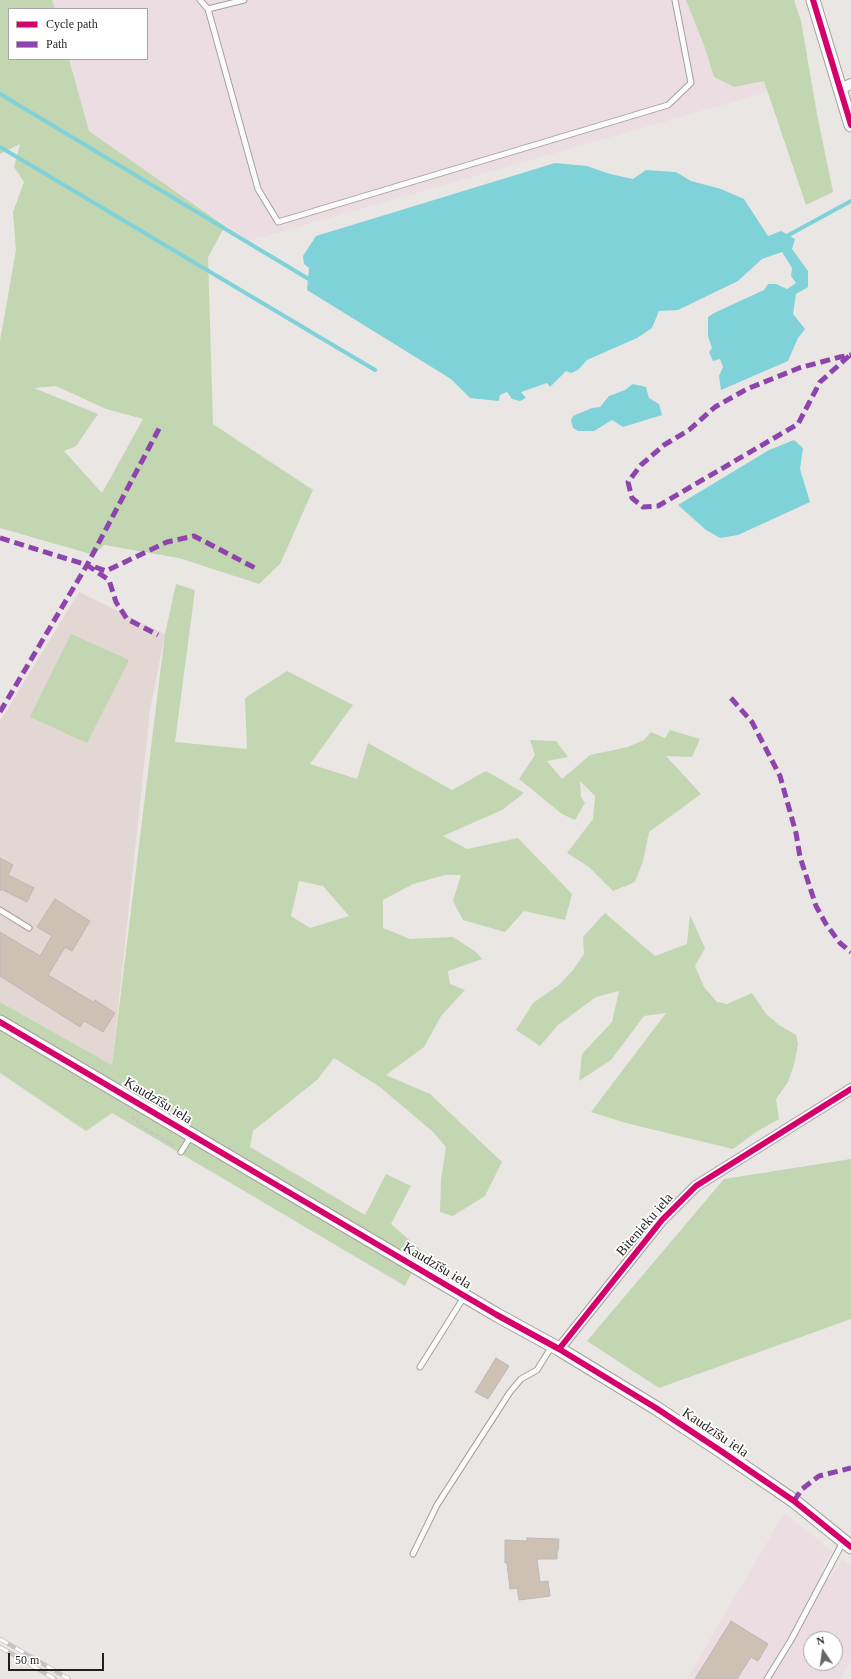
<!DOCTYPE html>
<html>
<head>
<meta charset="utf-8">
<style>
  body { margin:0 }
  #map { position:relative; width:851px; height:1679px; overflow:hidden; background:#eae6e4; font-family:Georgia,serif }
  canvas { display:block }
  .legend { position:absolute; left:8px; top:8px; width:140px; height:52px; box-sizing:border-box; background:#fff; border:1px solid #a7a5a5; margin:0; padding:5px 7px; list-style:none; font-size:12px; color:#221f1e }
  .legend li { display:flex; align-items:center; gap:8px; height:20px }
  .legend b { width:20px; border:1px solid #a7a5a5 }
  .north { position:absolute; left:803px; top:1631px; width:40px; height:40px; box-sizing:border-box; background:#fff; border:1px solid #a7a5a5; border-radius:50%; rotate:347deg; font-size:11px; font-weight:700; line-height:16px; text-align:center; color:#221f1e }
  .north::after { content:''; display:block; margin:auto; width:14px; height:18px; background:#686563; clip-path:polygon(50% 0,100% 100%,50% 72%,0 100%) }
  .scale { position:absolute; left:8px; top:1653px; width:96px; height:18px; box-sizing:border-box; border:2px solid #221f1e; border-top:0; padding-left:5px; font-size:12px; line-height:14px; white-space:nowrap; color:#221f1e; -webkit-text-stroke:3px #fff; paint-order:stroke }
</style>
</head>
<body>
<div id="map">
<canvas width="851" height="1679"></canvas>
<ul class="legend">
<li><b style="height:5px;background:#d6006c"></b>Cycle path</li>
<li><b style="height:5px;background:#8e44ad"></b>Path</li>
</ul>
<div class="north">N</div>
<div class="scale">50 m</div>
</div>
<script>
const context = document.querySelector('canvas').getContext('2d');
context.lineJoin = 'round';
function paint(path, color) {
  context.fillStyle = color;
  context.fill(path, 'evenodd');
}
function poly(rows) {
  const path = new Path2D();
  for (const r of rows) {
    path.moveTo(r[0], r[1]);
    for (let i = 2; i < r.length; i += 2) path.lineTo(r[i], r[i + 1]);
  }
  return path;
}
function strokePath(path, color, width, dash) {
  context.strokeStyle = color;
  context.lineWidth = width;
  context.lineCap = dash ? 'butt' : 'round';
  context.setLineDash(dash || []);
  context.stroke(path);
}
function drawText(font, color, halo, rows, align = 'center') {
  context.font = font + ' Georgia,serif';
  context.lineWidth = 3.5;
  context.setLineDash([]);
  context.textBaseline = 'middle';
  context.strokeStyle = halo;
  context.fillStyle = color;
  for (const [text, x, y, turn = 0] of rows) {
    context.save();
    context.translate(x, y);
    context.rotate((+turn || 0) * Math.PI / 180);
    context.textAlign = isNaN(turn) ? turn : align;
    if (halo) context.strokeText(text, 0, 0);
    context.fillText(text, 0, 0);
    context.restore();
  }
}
paint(poly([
  [79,592,165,634,150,710,112,1065,0,1002,0,721]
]), '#e2d7d3');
paint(poly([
  [52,0,782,0,809,80,249,241,89,131,69,59,147,59,147,9,55,9],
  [784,1513,832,1551,820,1572,831,1578,842,1559,851,1566,851,1662,840,1679,687,1679],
  [811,1639,835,1639,835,1663,811,1663]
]), '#ecdde2');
paint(poly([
  [0,0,52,0,55,9,9,9,9,59,69,59,89,131,225,226,208,257,213,424,313,490,280,564,259,584,179,558,104,545,94,555,0,528,0,341,16,250,13,212,24,182,14,167,20,144,0,154],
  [56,386,106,409,143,419,102,493,64,451,76,446,98,414,34,388],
  [686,0,794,0,801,21,817,114,833,192,806,205,764,81,734,87,714,77,704,45],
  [176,584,195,590,175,742,247,749,245,698,287,671,353,705,310,764,357,779,368,743,452,790,486,771,524,793,502,810,443,836,467,849,518,838,572,894,565,920,524,911,505,932,463,920,453,901,461,875,445,875,413,884,383,900,383,928,410,939,453,937,476,952,482,959,448,971,450,984,465,990,441,1016,424,1047,386,1075,430,1094,502,1162,485,1196,453,1216,440,1212,441,1180,446,1147,433,1132,380,1087,334,1058,317,1080,253,1131,250,1147,365,1215,386,1174,411,1186,391,1224,422,1251,405,1286,112,1113,86,1131,0,1073,0,1002,112,1065,165,634],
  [299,881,323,886,349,916,310,928,291,916],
  [130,1080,153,1101,151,1118,109,1090],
  [71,634,129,660,87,743,30,717],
  [670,730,700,739,692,757,666,756,701,794,649,832,643,861,635,882,613,891,589,867,567,853,593,819,595,796,580,781,581,797,585,803,575,820,562,814,519,779,535,755,530,740,556,741,568,757,547,761,562,779,590,755,628,747,644,740,651,732,665,738],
  [605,913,655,956,687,944,690,915,705,948,695,966,704,987,717,1002,727,1004,752,993,766,1014,779,1025,796,1035,798,1044,794,1065,788,1082,776,1099,779,1119,756,1132,733,1149,626,1123,591,1112,666,1013,644,1016,611,1060,579,1081,582,1054,612,1022,619,991,596,997,558,1025,540,1046,516,1030,533,1003,559,985,573,970,584,954,583,937],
  [851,1159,851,1319,659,1388,587,1341,724,1179]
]), '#c2d6b1');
paint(poly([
  [555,163,587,166,610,174,633,179,646,170,676,172,691,181,721,189,744,199,768,236,781,231,795,239,792,249,808,271,808,287,796,294,793,314,805,329,798,338,788,361,721,390,719,376,723,367,720,359,713,361,709,352,712,348,708,336,708,317,714,313,764,290,768,284,776,284,787,289,796,283,791,276,792,268,782,252,762,259,738,281,678,310,659,311,652,328,637,338,587,360,578,370,571,373,566,371,550,387,547,383,521,392,526,398,520,401,512,399,507,392,500,395,499,401,470,398,451,379,307,290,309,268,304,264,303,256,316,236],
  [633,384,646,387,649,398,659,404,662,415,623,427,612,420,594,431,578,431,573,428,571,420,573,416,592,408,600,407,609,396,625,390],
  [794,440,803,448,800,469,810,502,738,535,720,538,706,530,678,505,769,450]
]), '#80d2d9');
strokePath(poly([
  [0,94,312,281],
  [0,147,375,370],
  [785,237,851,201]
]), '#80d2d9', 4);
const building = poly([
  [0,858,13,865,8,875,34,888,27,902,1,889,0,891,0,858],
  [55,899,90,921,72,951,65,947,48,975,93,1002,95,1000,115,1013,103,1032,84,1021,80,1027,0,976,0,932,40,956,52,936,37,927,55,899],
  [496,1358,509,1366,488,1399,475,1392,496,1358],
  [527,1538,559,1539,558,1551,557,1551,557,1559,537,1559,540,1582,548,1581,550,1596,519,1600,517,1588,510,1589,507,1563,505,1563,505,1540,527,1541,527,1538],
  [731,1621,768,1644,758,1661,751,1657,737,1679,695,1679,731,1621]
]);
paint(building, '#cec1b4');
strokePath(building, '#bbb8b6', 1);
const service = poly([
  [200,0,208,9,258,189,278,222,668,105,691,83,675,0],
  [208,9,244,0],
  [0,910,29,928],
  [181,1152,191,1136],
  [420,1367,464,1297],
  [413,1554,437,1505,510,1392,521,1379,537,1370,552,1346],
  [767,1679,791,1640,843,1542]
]);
const minor = poly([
  [840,89,851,84],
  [559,1349,662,1220,696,1186,851,1089]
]);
const tertiary = poly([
  [813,0,851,125],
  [0,1022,497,1315,559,1349,656,1408,721,1451,794,1501,851,1547]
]);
strokePath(service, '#a4a09f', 7);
strokePath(minor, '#a4a09f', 12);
strokePath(tertiary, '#a4a09f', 15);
strokePath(poly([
  [132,1116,143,1127,175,1146]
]), '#c6c5c4', 2.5, [4, 2]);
strokePath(service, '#fcfbfb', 5);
strokePath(minor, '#fcfbfb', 10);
strokePath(tertiary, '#fcfbfb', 13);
const rail = poly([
  [0,1639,69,1679],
  [0,1647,55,1679]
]);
strokePath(rail, '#c5c4c4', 4.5);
strokePath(rail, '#fff', 3, [9]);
strokePath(poly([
  [849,356,820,382,798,424,658,506,643,507,632,498,628,482,641,465,664,445,689,430,715,407,747,389,799,368,840,357,851,355],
  [0,538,87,565,109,580,116,602,127,619,158,635],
  [95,567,106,571,167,542,194,536,257,569],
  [731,698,752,722,780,776,796,833,800,857,816,906,826,924,840,943,851,952],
  [0,712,87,565,161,425],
  [794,1501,802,1489,819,1476,851,1468]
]), '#8e44ad', 5, [10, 5]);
strokePath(poly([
  [813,0,851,125],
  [0,1022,497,1315,559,1349,656,1408,721,1451,794,1501,851,1547],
  [559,1349,662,1220,696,1186,851,1089]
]), '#d6006c', 6);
drawText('14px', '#221f1e', '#fff', [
  ["Kaudzīšu iela",158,1101,31],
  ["Bitenieku iela",645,1225,-49],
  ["Kaudzīšu iela",437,1266,31],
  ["Kaudzīšu iela",715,1433,34]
]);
</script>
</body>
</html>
